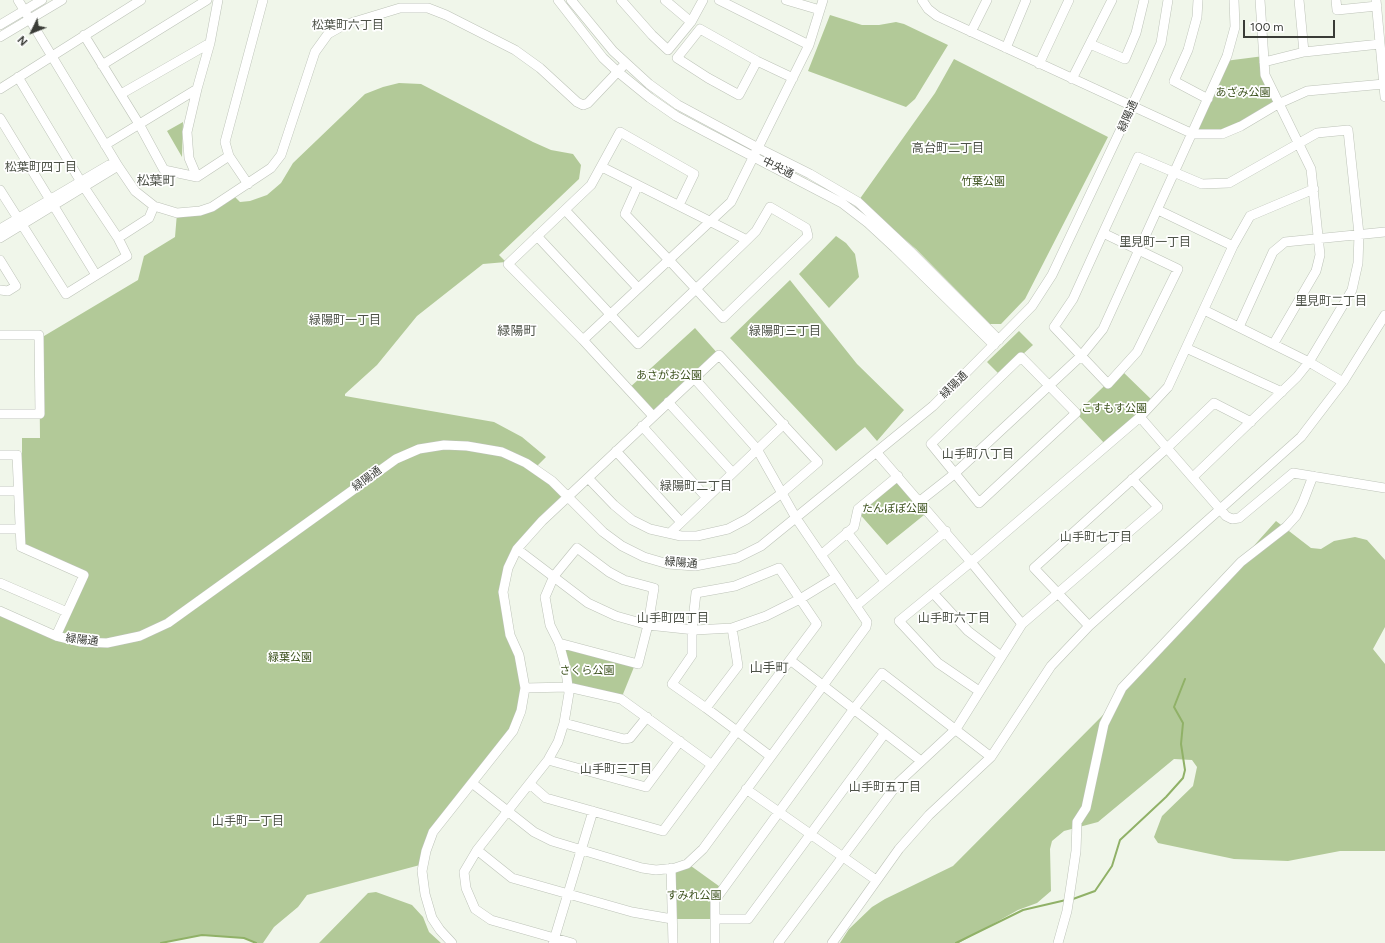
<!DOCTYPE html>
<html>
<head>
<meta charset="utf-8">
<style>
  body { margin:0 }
  #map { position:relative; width:1385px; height:943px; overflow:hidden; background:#f0f6ea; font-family:Figtree,sans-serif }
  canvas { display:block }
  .north { position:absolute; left:12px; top:12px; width:40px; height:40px; -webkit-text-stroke:3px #fff; paint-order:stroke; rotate:227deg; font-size:11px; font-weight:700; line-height:16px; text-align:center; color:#3a3c37 }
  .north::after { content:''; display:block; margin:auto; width:14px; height:18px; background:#3a3c37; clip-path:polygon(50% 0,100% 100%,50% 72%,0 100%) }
  .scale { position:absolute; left:1243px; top:20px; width:92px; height:18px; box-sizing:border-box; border:2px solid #3a3c37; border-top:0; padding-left:5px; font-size:12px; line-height:14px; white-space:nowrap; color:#3a3c37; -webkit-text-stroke:3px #fff; paint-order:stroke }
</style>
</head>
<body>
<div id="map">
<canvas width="1385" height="943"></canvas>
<div class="north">N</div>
<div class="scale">100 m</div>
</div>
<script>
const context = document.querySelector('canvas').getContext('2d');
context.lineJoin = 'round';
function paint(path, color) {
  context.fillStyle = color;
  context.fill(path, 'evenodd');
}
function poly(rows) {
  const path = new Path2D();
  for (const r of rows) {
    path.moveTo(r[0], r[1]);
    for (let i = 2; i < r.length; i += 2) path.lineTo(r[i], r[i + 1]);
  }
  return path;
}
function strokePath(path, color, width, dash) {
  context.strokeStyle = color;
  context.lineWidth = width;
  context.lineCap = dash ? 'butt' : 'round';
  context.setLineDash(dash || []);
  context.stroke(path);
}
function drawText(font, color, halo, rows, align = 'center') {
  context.font = font + ' Figtree,"Noto Sans JP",sans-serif';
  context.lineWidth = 3.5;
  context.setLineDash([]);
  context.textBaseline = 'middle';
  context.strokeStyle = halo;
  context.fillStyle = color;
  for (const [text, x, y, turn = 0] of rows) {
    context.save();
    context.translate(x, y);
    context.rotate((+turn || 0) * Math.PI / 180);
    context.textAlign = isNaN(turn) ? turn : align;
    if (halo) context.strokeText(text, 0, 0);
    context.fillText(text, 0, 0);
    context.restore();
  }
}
paint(poly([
  [830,15,862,25,879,25,896,22,904,24,948,45,915,99,906,107,808,71],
  [1264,56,1278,104,1222,134,1193,134,1225,61],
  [954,59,1108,137,1025,299,1001,324,990,324,916,249,859,200,935,93],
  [399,83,421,84,533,142,551,150,573,154,581,165,579,179,499,255,506,262,483,264,417,316,377,365,345,394,345,396,494,422,522,437,546,457,535,468,567,497,517,549,503,592,525,688,513,731,441,821,420,865,307,895,298,907,274,927,263,943,256,943,244,938,202,935,163,943,0,943,0,611,56,636,64,626,86,575,22,543,22,438,40,438,39,339,138,280,144,256,175,237,177,213,186,213,232,194,240,202,250,201,267,195,281,183,293,163,365,94,383,87],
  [183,122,182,157,167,131],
  [836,236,846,243,855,254,859,277,829,308,799,274],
  [790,280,857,364,904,410,877,441,865,427,836,451,730,338],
  [695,328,719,355,653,416,628,389],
  [1019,331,1033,345,1000,375,987,362],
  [1121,370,1155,403,1106,445,1076,413],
  [898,476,929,511,887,545,857,511],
  [1276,521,1311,548,1321,549,1334,541,1355,537,1367,540,1385,560,1385,627,1373,649,1385,664,1385,851,1340,851,1288,861,1234,859,1158,843,1154,837,1162,816,1193,786,1197,767,1192,760,1174,759,1098,822,1064,831,1052,841,1050,849,1051,891,1037,903,1018,910,959,943,840,943,849,929,872,907,885,899,953,866,1101,717],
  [562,644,634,667,621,699,568,687],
  [691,866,723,889,715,900,716,919,672,919,671,868],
  [376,892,412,905,423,917,429,932,441,943,319,943,368,893]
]), '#b2c998');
strokePath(poly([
  [1073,899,1095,891,1112,866,1120,840,1166,797,1183,778,1185,770,1181,744,1183,723,1174,707,1185,679],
  [161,943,202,935,244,938,256,943],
  [956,943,1023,910,1066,900]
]), '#90b167', 2);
const minor = poly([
  [18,0,118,166,135,191,154,206,177,213,200,211,212,207,271,168,281,155,315,52,328,34,344,25,400,8,428,8,446,15,515,50,540,68,577,102,583,105,588,103,625,64],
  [558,0,603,58,618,72,650,98,676,116,704,131,842,203,868,223,895,248,994,345],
  [571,0,613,51,649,84,678,105,758,148,810,174,858,202,910,251,999,340],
  [621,0,652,35,668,50,691,22,703,0],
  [665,0,691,22],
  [719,0,809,45],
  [786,0,820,10],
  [922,0,928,9,937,16,1193,134,1222,134,1241,126,1278,104,1307,91,1384,84],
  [1198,0,1197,17,1188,50,1174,81,1208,99],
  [1260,0,1265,75,1311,169,1320,255,1316,271,1274,343],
  [1299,0,1304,52],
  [1336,0,1337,10,1377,6],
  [1376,0,1385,97],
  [0,25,42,0],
  [971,32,987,0],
  [84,35,139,124,164,170,197,177,229,156],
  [0,37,62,0],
  [1090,44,1125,59,1136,33,1144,0],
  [1006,48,1026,0],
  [757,61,739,95,708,78,677,58,700,29,757,61,793,78],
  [1264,62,1304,52,1380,44],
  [1039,64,1069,0],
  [102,65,207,0],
  [1072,79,1112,0],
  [0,89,141,0],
  [121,94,210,43],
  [0,118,96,275],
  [105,145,197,89],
  [602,167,747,240],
  [197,177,189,158,187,132,197,89,210,43,218,0],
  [248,184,229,156,225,142,263,0],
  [0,190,66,294,127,256,118,238,84,187,18,77],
  [565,210,638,288],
  [1158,210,1233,246],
  [0,229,109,165],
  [1103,233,1178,269,1137,352,1108,384,1054,327,1073,299,1103,233,1138,157,1202,184,1229,183,1317,133,1348,130,1359,234,1358,263,1352,290,1309,362,1297,377,1193,477],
  [537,236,638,344,696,289,747,240,756,231,770,207,806,228,808,236,723,318,669,260,625,214,638,185],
  [0,238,118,166],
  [118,238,149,218,154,206],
  [0,260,16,286,8,291,0,290],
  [1204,310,1309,362,1343,382],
  [1239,327,1273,252,1285,242,1385,232],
  [0,335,39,335,40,414,0,414],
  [583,340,731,202,809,45,823,0],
  [1186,348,1282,392],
  [1021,357,1076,413,979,503,931,444,1021,357],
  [668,402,732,472],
  [653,416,583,340,508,264,591,185,620,132,694,174,679,205],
  [1140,417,1168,387,1233,246,1250,216,1314,189],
  [642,426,706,497],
  [616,451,681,522],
  [877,453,971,562,1140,417,1226,516,1232,519,1239,518,1293,473,1385,488],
  [0,455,17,455,21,547,84,575,56,636],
  [0,491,18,491],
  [920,501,953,475,1081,356,1103,329,1227,56,1235,27,1234,0],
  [0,529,19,529],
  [847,532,885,581],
  [670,533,784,424],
  [517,549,588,603,616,616,648,625,695,630,732,628,766,616,800,599,836,577],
  [821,555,854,527,858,509,898,476],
  [0,583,67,612],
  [933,593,968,631,1001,656],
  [856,606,946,531],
  [0,611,56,636,81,642,107,643,140,636,168,623,396,459,419,449,444,445,467,446,502,452,526,463,552,481,603,532,622,546,644,557,668,564,695,566,737,558,761,546,933,406,1032,306,1052,275,1147,74,1161,43,1168,0],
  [1089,626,1034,568,1167,448,1214,403,1251,422],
  [559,643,638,664,648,625,654,588,624,580,609,572,577,548,554,576,545,597,550,625,559,643,565,665,569,693,564,723,558,742,548,760,477,850,464,872,466,888,475,909,491,920,572,943],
  [790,660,921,761],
  [525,688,568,687,621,699,712,765],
  [979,691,938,663,899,621,971,562,1022,624],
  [706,708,738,666,732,628],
  [564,723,624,739,630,738,647,717],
  [548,760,646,787,680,741],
  [472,783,534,832,552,841,642,868,656,870,675,868,687,864,703,849,866,627,867,622,796,518,757,449,694,378],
  [530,784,546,798,663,831,737,731,790,660,817,624,779,568,735,586,696,593,692,629,692,655,672,684,706,708,737,731,770,756],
  [746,789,876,880],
  [477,850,512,878,632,912,672,919],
  [671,868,673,943],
  [716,919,748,919,885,733],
  [452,943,440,930,432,918,425,894,422,871,426,851,433,832,513,731,521,711,525,688,519,655,510,635,503,592,508,568,517,549,542,521,719,355,818,462,782,493,747,519,728,529,697,536,681,536,650,529,632,520,614,505,588,478],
  [553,943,593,811],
  [715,943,715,900,856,706,882,673,991,757],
  [778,943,899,782,956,729,1022,624,1158,507,1132,479],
  [832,943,899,849,929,815,991,757,1051,666,1089,626,1301,437,1343,382,1385,315],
  [1058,943,1067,911,1071,885,1076,851,1077,822,1086,808,1104,724,1122,688,1241,562,1286,527,1296,516,1303,502,1313,476]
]);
strokePath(minor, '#bdc3b8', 10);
strokePath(minor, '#fff', 9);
drawText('11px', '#3a501b', '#fff', [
  ["あざみ公園",1243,93],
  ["竹葉公園",983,182],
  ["あさがお公園",669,376],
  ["こすもす公園",1114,409],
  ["たんぽぽ公園",895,509],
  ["緑葉公園",290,658],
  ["さくら公園",587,671],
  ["すみれ公園",694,896]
]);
drawText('11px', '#3a3c37', '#fff', [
  ["緑陽通",1128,116,-66],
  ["中央通",778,168,27],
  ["緑陽通",954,385,-45],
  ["緑陽通",367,479,-36],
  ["緑陽通",681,563,5],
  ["緑陽通",82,640,7]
]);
drawText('12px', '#4d5248', '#fff', [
  ["松葉町六丁目",348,25],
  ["高台町二丁目",948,148],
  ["松葉町四丁目",41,167],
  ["里見町一丁目",1155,242],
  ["里見町二丁目",1331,301],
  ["緑陽町一丁目",345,320],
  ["緑陽町三丁目",785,331],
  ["山手町八丁目",978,454],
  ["緑陽町二丁目",696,486],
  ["山手町七丁目",1096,537],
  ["山手町四丁目",673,618],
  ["山手町六丁目",954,618],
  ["山手町三丁目",616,769],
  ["山手町五丁目",885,787],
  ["山手町一丁目",248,821]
]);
drawText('13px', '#4d5248', '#fff', [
  ["松葉町",156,181],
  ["緑陽町",517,331],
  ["山手町",769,668]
]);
</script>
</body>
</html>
